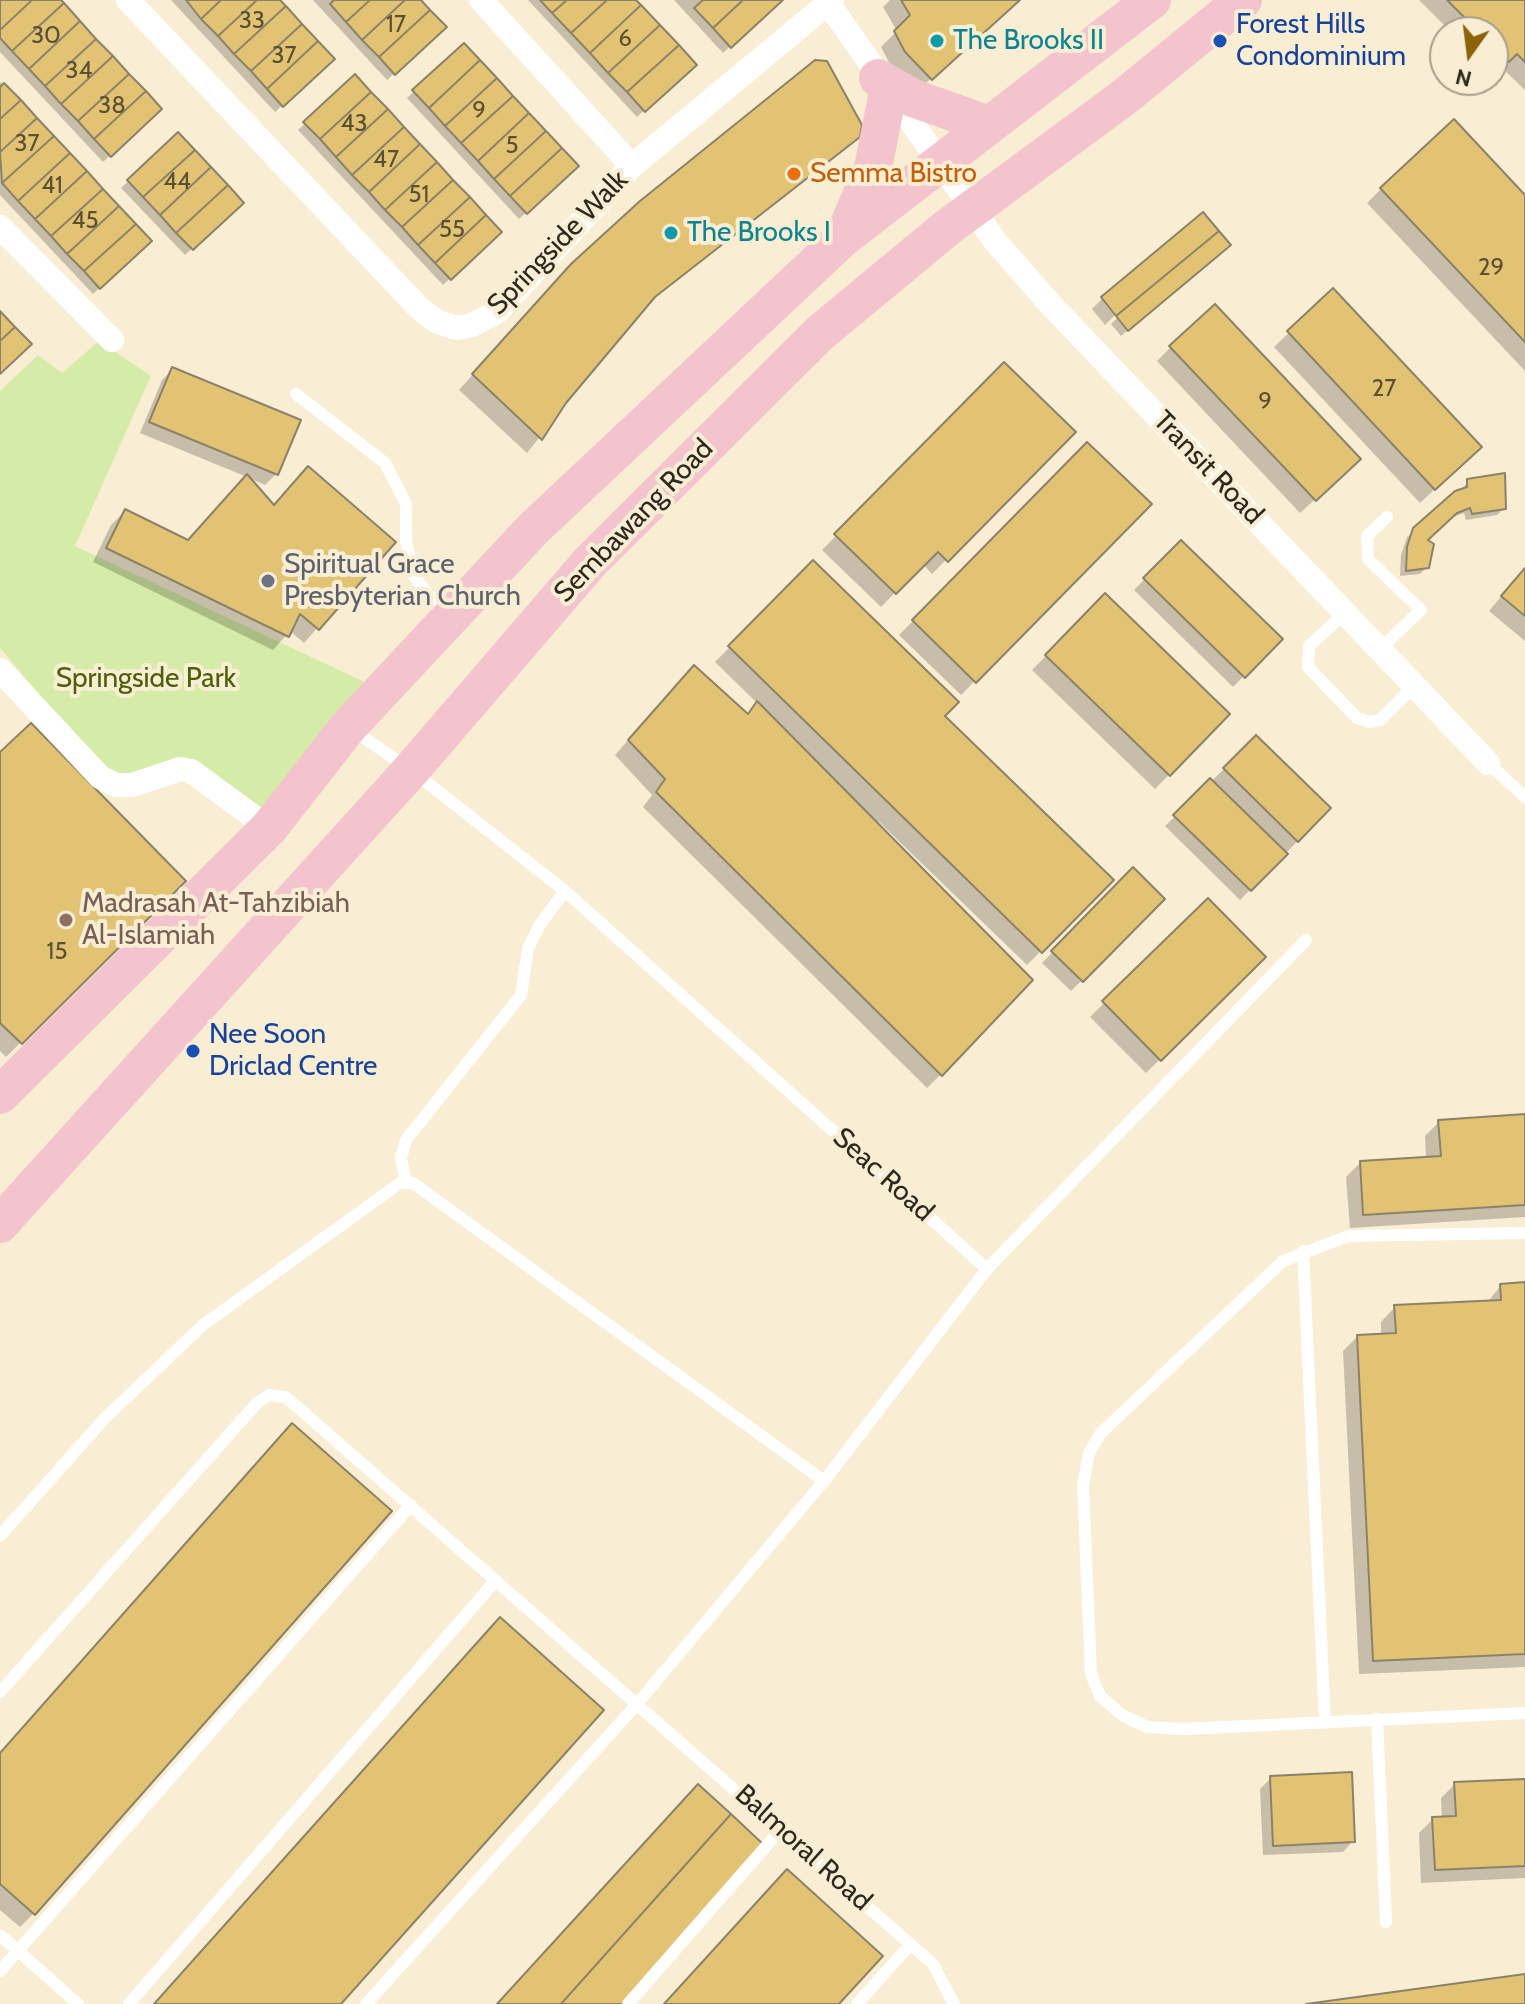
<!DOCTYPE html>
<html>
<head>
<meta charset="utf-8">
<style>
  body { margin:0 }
  #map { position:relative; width:1525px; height:2004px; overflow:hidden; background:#f9eed4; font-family:Cabin,sans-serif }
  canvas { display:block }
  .north { position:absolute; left:1429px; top:16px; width:80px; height:80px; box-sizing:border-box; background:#f9eed4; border:2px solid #a79f8c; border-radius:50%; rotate:194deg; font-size:22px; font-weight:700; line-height:32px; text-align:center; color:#2d291f }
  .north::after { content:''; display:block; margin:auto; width:28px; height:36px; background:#8e6209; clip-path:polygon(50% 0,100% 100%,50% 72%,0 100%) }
</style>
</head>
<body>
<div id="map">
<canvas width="1525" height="2004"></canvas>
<div class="north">N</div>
</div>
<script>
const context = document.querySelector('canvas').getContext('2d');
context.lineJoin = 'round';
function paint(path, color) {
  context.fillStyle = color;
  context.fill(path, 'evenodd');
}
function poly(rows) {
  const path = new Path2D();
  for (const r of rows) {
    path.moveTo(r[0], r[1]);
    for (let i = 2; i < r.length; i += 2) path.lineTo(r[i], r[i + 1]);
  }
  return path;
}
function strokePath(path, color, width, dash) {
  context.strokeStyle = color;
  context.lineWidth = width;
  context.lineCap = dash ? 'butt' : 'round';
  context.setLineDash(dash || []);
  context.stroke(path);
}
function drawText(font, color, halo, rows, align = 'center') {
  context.font = font + ' Cabin,sans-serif';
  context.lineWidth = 8;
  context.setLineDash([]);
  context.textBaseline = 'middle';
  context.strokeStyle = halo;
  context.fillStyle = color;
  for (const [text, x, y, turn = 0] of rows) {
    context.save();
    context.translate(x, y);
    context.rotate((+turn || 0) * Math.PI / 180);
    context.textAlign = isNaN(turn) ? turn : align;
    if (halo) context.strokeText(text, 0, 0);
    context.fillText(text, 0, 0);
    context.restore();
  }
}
paint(poly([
  [99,341,151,376,75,546,373,686,269,828,189,759,116,785,0,648,0,391,38,355,62,373]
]), '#d5eca8');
paint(poly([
  [0,0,58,0,160,109,103,162,0,52],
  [171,0,277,0,332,59,275,112],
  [313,0,419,0,444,27,387,80],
  [528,0,634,0,694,65,637,117],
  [674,0,780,0,723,53],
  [890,0,1019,0,916,92,891,66,881,47,897,31,883,7],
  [1419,0,1525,0,1525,90,1501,67,1493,74,1493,32,1451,32],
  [464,46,576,166,519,219,407,98],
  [355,77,500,232,443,285,298,130],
  [0,82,149,241,93,294,0,195],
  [178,135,241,203,185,255,121,188],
  [858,136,646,305,527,453,459,390,557,281],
  [1381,189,1525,198,1525,371,1367,203],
  [1222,252,1121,336,1111,324,1125,311,1122,308,1105,325,1092,309,1102,299],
  [1333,291,1465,461,1420,503,1274,347],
  [1171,347,1344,473,1300,513,1157,361],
  [1004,364,1073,432,932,574,923,564,881,607,822,550],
  [172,370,276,474,265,485,247,477,273,507,393,542,304,643,290,631,273,650,93,562,111,525,125,511,188,542,247,477,140,433,162,380],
  [1087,445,1149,505,961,695,899,635],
  [1468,481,1504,508,1497,515,1466,520,1464,513,1448,519,1425,541,1427,567,1420,574,1400,576,1401,555,1407,537,1461,491],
  [1181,542,1280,639,1233,687,1134,590],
  [813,563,942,716,1111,880,1027,965,878,821,876,823,941,1074,927,1088,643,807,652,795,615,755,680,682,746,715,757,703,715,662],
  [1525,568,1525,641,1489,611],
  [1105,596,1227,715,1155,789,1032,670],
  [1256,738,1329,809,1240,900,1165,826],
  [0,754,183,881,6,1057,0,1051],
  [1133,870,1163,899,1071,991,1042,963],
  [1208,901,1264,957,1146,1073,1090,1017],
  [1525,1116,1525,1217,1350,1228,1346,1177,1360,1163,1426,1159,1425,1136,1439,1122],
  [1525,1284,1525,1667,1359,1674,1343,1351,1357,1337,1381,1336,1381,1322,1395,1307,1487,1303,1501,1285],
  [0,1754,34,1913,20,1927,0,1910],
  [1271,1778,1353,1841,1343,1852,1263,1855,1260,1789],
  [1525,1781,1525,1878,1421,1883,1419,1833,1433,1819,1442,1818,1441,1798,1455,1784]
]), '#0003');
const building = poly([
  [0,0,32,0,0,30,0,0],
  [32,0,61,0,64,3,12,51,0,38,0,30,32,0],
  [186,0,221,0,201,19,186,0],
  [221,0,257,0,218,36,201,19,221,0],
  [257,0,280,0,286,6,234,54,218,36,257,0],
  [334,0,370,0,346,22,330,4,334,0],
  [370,0,405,0,362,40,346,22,370,0],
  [405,0,421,0,430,10,379,57,362,40,405,0],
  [540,0,567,0,552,13,540,0],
  [567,0,607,0,571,33,552,13,567,0],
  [607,0,636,0,641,5,590,53,571,33,607,0],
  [703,0,743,0,713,28,694,8,703,0],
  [743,0,783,0,731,48,713,28,743,0],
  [901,0,1020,0,932,80,905,52,894,31,910,15,901,0],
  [1447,0,1525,0,1525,62,1517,54,1509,62,1493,46,1493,32,1479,32,1447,0],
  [64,3,80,21,29,69,12,51,64,3],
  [641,5,660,25,608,73,590,53,641,5],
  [286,6,302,24,251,71,234,54,286,6],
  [430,10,447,27,395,75,379,57,430,10],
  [80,21,96,39,45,86,29,69,80,21],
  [302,24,318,41,267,89,251,71,302,24],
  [660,25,679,45,627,92,608,73,660,25],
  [96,39,113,56,61,104,45,86,96,39],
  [318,41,335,59,283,107,267,89,318,41],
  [464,43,480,60,429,108,412,90,464,43],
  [679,45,697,65,645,112,627,92,679,45],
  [113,56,129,74,78,121,61,104,113,56],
  [480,60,497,78,445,126,429,108,480,60],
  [815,60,827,61,862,125,860,137,655,297,566,403,542,440,472,374,571,264,640,201,815,60],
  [129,74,146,91,94,139,78,121,129,74],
  [355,74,371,92,320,139,303,122,355,74],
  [497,78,513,96,461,143,445,126,497,78],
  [4,83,21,100,0,119,0,87,4,83],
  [146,91,162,109,111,157,94,139,146,91],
  [371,92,388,109,336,157,320,139,371,92],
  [513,96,529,113,478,161,461,143,513,96],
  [21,100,37,118,0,152,0,119,21,100],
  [388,109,404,127,352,175,336,157,388,109],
  [529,113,546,131,494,179,478,161,529,113],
  [37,118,54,136,2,183,0,152,37,118],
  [1454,119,1525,195,1525,342,1380,188,1454,119],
  [404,127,420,144,369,192,352,175,404,127],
  [546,131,562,148,510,196,494,179,546,131],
  [178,132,195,150,143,197,127,180,178,132],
  [54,136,70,153,18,201,2,183,54,136],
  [420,144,437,162,385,210,369,192,420,144],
  [562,148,579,166,527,214,510,196,562,148],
  [195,150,211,167,160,215,143,197,195,150],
  [70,153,87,171,35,219,18,201,70,153],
  [437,162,453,180,402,227,385,210,437,162],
  [211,167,228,185,176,233,160,215,211,167],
  [87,171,103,189,51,236,35,219,87,171],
  [453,180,470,197,418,245,402,227,453,180],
  [228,185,244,203,193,250,176,233,228,185],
  [103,189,119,206,67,254,51,236,103,189],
  [470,197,486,215,435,263,418,245,470,197],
  [119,206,136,224,84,271,67,254,119,206],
  [1203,212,1219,231,1116,316,1101,297,1203,212],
  [486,215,502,232,451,280,435,263,486,215],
  [136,224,152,241,100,289,84,271,136,224],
  [1219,231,1231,245,1128,331,1116,316,1219,231],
  [1333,288,1482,447,1435,490,1287,331,1333,288],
  [1215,304,1361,459,1316,501,1169,346,1215,304],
  [0,311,15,327,0,341,0,311],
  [15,327,32,344,0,374,0,341,15,327],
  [1004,362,1076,432,948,562,938,552,896,594,834,534,1004,362],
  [172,367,301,420,278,475,149,422,172,367],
  [1087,442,1152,504,976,683,912,620,1087,442],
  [308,466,396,542,319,630,300,614,289,637,106,548,125,509,188,540,247,474,274,505,308,466],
  [1505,473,1506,509,1472,514,1470,508,1457,513,1428,540,1434,544,1429,568,1406,571,1407,547,1413,528,1455,491,1467,487,1467,479,1505,473],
  [1181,540,1283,639,1245,678,1143,578,1181,540],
  [813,560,959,702,945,716,1114,880,1042,953,728,646,813,560],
  [1525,568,1525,616,1501,596,1525,568],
  [1105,593,1230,714,1170,776,1045,655,1105,593],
  [694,665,748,714,757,701,1033,980,942,1076,656,792,665,779,628,740,694,665],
  [31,723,186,881,22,1044,0,1023,0,752,31,723],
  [1256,735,1331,808,1298,842,1223,768,1256,735],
  [1210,778,1288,854,1251,891,1173,815,1210,778],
  [1133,867,1165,899,1083,982,1051,951,1133,867],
  [1208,898,1266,957,1161,1061,1102,1001,1208,898],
  [1525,1114,1525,1205,1363,1215,1360,1161,1441,1156,1438,1120,1525,1114],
  [1525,1282,1525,1654,1373,1661,1357,1335,1396,1333,1394,1305,1501,1300,1500,1284,1525,1282],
  [292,1423,392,1511,35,1915,0,1884,0,1753,292,1423],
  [500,1617,604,1710,341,2004,154,2004,500,1617],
  [1352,1772,1355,1842,1273,1846,1270,1776,1352,1772],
  [1525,1779,1525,1866,1435,1870,1432,1817,1456,1816,1454,1782,1525,1779],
  [698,1784,731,1814,561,2004,497,2004,698,1784],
  [731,1814,765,1846,624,2004,561,2004,731,1814],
  [787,1869,883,1956,839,2004,664,2004,787,1869],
  [1525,1974,1525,2004,1306,2004,1525,1974]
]);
paint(building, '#e2c373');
strokePath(building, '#8b8269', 2);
strokePath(poly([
  [296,394,385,463,406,504,406,541,414,576,444,615],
  [1345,613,1309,646,1308,667,1357,718,1370,722,1380,720,1414,686],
  [1380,649,1421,610,1368,559,1367,536,1387,517],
  [351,729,411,770,565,891,987,1269],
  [1488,763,1525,797],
  [406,1183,401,1158,406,1140,521,995,528,949,539,926,565,891],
  [1525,1233,1348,1236,1283,1261,1101,1433,1089,1453,1083,1485,1091,1674,1100,1696,1122,1715,1147,1727,1183,1729,1525,1713],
  [1303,1251,1325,1722],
  [0,1536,105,1418,203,1325,400,1183,413,1183,824,1481],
  [0,1692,258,1402,269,1395,286,1397,933,1964,954,2004],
  [1377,1719,1386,1922],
  [0,1935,78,2004],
  [0,1971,411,1505],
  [129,2004,496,1580],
  [366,2004,637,1704,824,1481,987,1269,1306,940],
  [628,2004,782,1828],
  [857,2004,910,1945]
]), '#fff', 12);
strokePath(poly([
  [128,0,420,309,438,322,457,328,472,325,497,312,632,166,832,0],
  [481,0,632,166],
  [826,0,995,241,1052,306,1488,763],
  [0,227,112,340],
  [0,670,100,777,116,785,132,785,180,769,191,771,269,828]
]), '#fff', 24);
strokePath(poly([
  [878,78,913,98,989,125],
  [844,236,873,168,888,92],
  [0,1095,269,828,348,727,533,529,843,238,1152,0],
  [0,1224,411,770,590,562,820,333,948,227,1123,98,1243,0]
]), '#f4c4ce', 38);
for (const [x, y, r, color] of [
  [937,41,8,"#0f9aa8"],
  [1220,41,8,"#1a4fb4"],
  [794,174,8,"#e8710a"],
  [671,233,8,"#0f9aa8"],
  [268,581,8,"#6b7280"],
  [66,920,8,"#8d6e63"],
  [193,1051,8,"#1a4fb4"]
]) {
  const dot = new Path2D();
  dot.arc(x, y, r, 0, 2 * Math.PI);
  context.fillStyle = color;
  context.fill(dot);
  strokePath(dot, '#f9eed4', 3);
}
drawText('24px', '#5a5034', null, [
  ["33",252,21],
  ["17",396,25],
  ["30",46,36],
  ["6",625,39],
  ["37",284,56],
  ["34",79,71],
  ["38",112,106],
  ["9",479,111],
  ["43",354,124],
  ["37",27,144],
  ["5",512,146],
  ["47",386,160],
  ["44",177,182],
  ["41",52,186],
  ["51",419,195],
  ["45",85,221],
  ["55",452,230],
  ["29",1491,268],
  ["27",1384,389],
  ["9",1265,402],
  ["15",57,952]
]);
drawText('28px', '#164399', '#f9eed4', [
  ["Forest Hills",1236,25],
  ["Condominium",1236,57],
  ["Nee Soon",209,1035],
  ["Driclad Centre",209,1067]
], 'left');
drawText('28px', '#0d838f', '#f9eed4', [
  ["The Brooks II",953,41],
  ["The Brooks I",687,233]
], 'left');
drawText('28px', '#c56008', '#f9eed4', [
  ["Semma Bistro",810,174]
], 'left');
drawText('28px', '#2d291f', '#f9eed4', [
  ["Springside Walk",558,243,-46],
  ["Transit Road",1208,468,46],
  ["Sembawang Road",634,521,-46],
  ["Seac Road",883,1175,42],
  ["Balmoral Road",803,1848,42]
]);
drawText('28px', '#5b616d', '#f9eed4', [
  ["Spiritual Grace",284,565],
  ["Presbyterian Church",284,597]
], 'left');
drawText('28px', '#4b6009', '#f9eed4', [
  ["Springside Park",146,679]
]);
drawText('28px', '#785e54', '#f9eed4', [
  ["Madrasah At-Tahzibiah",82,904],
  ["Al-Islamiah",82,936]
], 'left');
</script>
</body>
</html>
